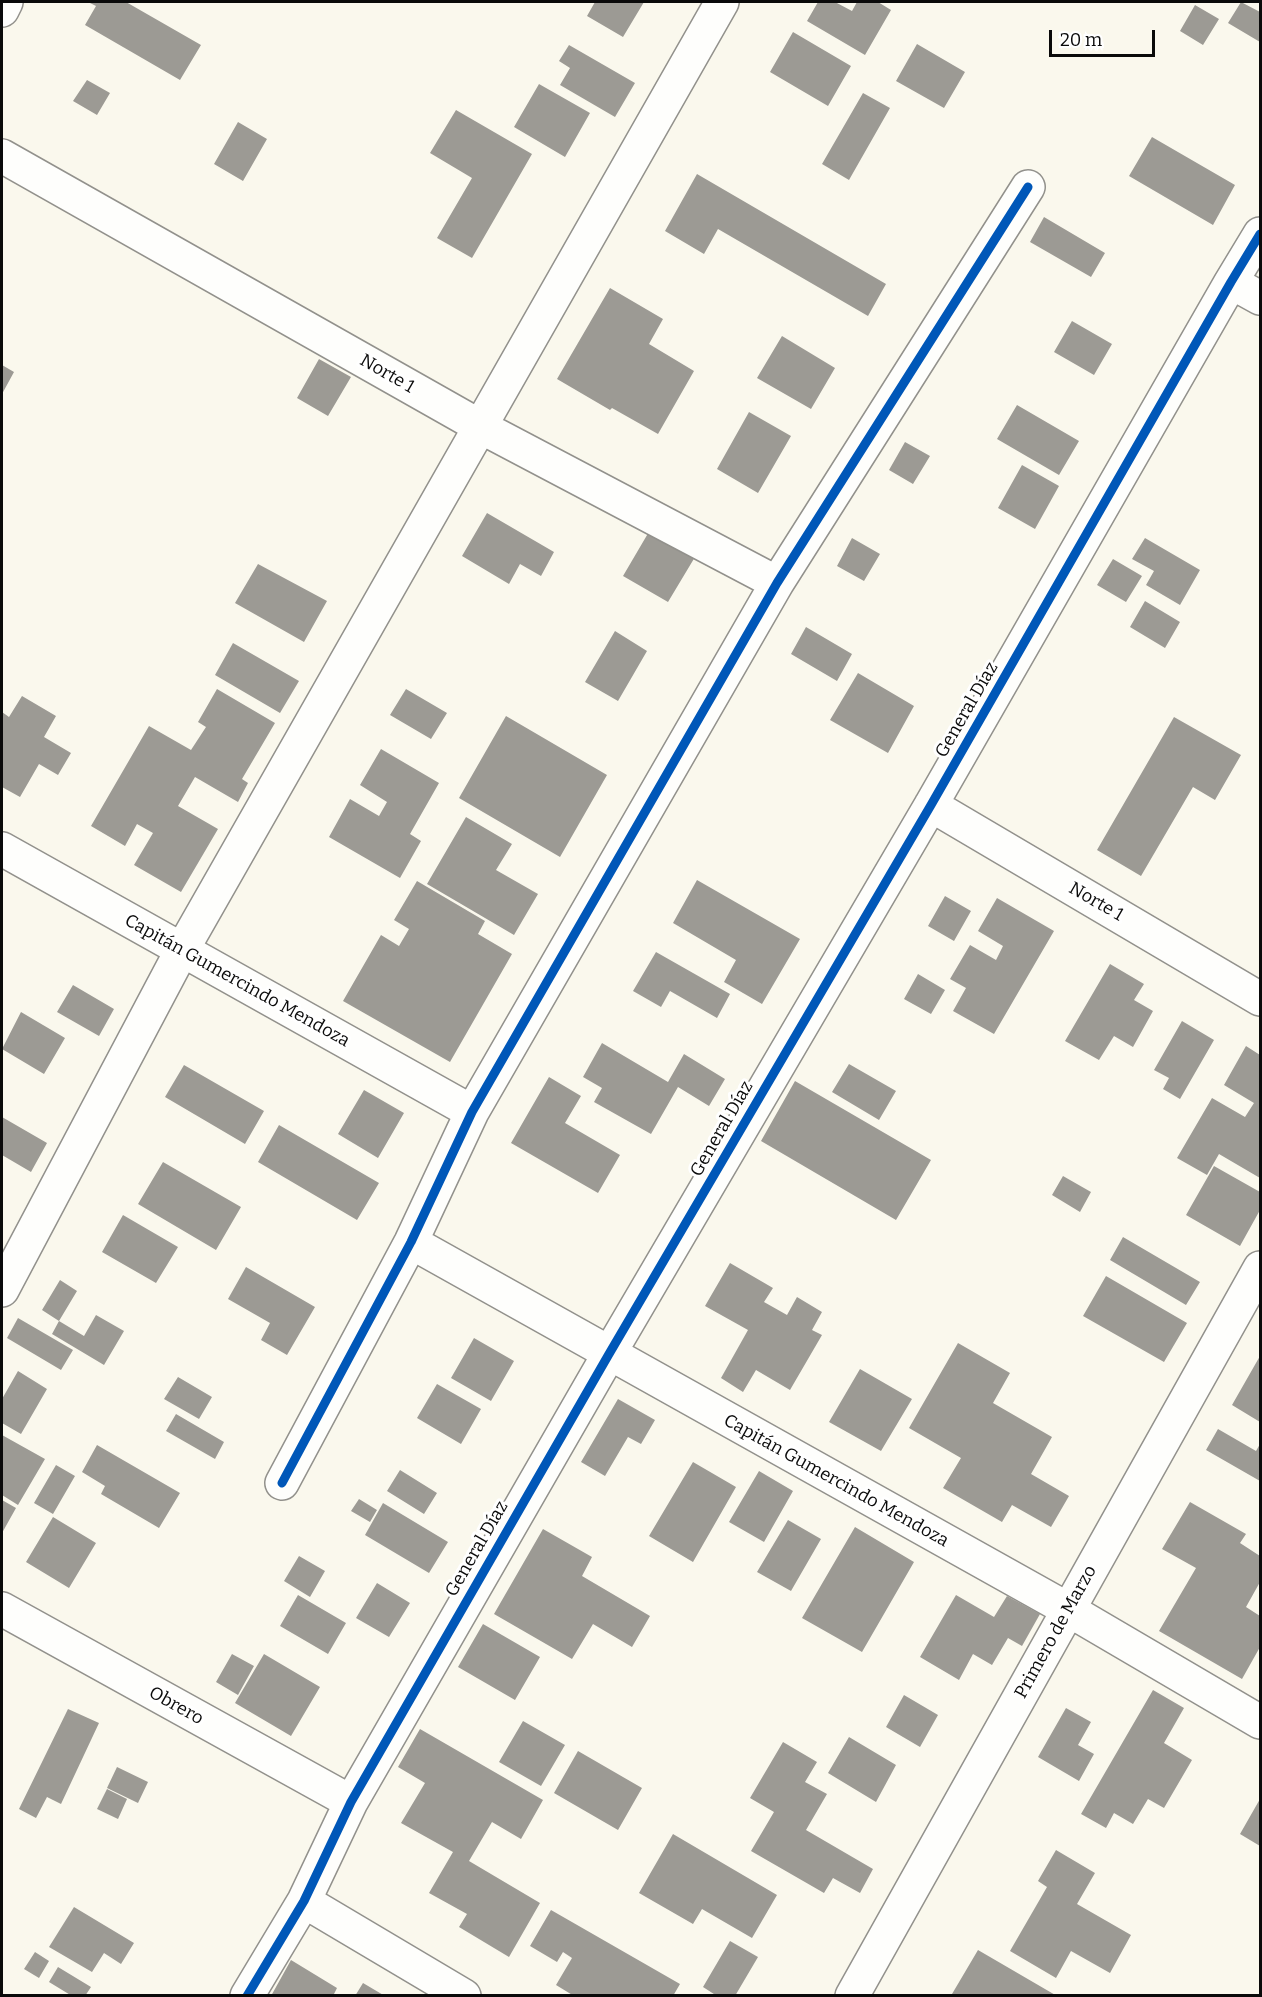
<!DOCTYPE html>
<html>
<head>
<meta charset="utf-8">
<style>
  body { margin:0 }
  #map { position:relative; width:1262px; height:1997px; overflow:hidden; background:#faf8ed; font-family:Bitter,serif }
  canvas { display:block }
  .frame { position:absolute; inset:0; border:3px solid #0a0a0a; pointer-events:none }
  .scale { position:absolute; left:1049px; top:30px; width:106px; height:27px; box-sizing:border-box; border:3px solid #0a0a0a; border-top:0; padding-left:8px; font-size:18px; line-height:21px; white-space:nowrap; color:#0a0a0a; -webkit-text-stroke:4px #fff; paint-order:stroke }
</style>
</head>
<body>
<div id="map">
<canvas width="1262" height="1997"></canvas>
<div class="frame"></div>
<div class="scale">20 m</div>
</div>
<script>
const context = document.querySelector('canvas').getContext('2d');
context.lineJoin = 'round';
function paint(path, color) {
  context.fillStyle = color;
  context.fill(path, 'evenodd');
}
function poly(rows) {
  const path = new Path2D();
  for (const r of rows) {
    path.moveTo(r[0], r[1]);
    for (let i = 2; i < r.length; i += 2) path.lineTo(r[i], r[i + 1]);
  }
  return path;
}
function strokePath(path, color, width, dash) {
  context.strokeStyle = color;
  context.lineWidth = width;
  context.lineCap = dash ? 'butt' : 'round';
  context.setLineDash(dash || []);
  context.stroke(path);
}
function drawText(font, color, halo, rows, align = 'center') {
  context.font = font + ' Bitter,serif';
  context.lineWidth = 6;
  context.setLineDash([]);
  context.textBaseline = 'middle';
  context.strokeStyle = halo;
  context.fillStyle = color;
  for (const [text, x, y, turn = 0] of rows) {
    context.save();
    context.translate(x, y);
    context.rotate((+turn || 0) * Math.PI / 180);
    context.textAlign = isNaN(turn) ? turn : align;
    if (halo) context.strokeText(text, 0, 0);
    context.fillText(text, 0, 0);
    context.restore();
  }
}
paint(poly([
  [88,2,126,2,201,45,180,80,85,25,96,6],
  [595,2,644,2,623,37,587,16],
  [818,2,835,2,852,11,857,2,878,2,891,10,865,55,807,21],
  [1241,2,1260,12,1260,42,1228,23],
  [1195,5,1219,19,1203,45,1180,31],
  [793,32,851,66,828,106,770,72],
  [917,44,965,72,944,108,896,81],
  [569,45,635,83,615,117,560,85,570,68,559,61],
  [87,80,110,93,97,115,73,101],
  [539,84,590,113,565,157,514,127],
  [863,93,890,108,849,180,822,164],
  [456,110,532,154,472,258,437,238,472,178,430,153],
  [238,122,267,139,243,181,214,164],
  [1152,137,1235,185,1213,225,1129,176],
  [697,174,886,284,868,316,718,229,704,254,665,231],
  [1044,217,1105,253,1091,277,1030,242],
  [610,288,663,319,649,344,694,371,658,434,612,408,610,410,557,379],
  [1072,321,1112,344,1094,375,1054,352],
  [782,336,835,368,811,409,757,378],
  [319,359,351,377,328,416,297,398],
  [2,365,14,372,2,394],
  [1017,405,1079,441,1059,475,997,439],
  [749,412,791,436,758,493,717,469],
  [905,442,930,456,913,484,889,470],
  [1022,465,1059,486,1035,529,998,508],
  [487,513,554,552,541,576,520,564,509,584,462,556],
  [650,530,695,557,668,602,623,576],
  [852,538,880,554,864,581,837,566],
  [1145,538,1200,570,1180,605,1146,585,1154,571,1132,559],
  [1113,559,1142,576,1126,602,1097,585],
  [258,564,327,601,304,642,235,603],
  [1145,601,1180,622,1165,648,1130,627],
  [806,627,852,654,837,681,791,654],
  [615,631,647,651,618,701,585,682],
  [233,643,299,681,280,713,215,675],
  [858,673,914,706,888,753,830,720],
  [217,689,275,723,242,779,248,783,238,802,195,777,178,806,218,829,181,892,134,865,153,833,137,824,125,846,91,826,149,726,191,750,206,727,198,722],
  [406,689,447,713,431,739,390,715],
  [22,696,56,716,44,737,71,753,58,775,39,764,20,797,2,787,2,712,9,717],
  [506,716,607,775,560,857,459,798],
  [1174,717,1241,755,1215,800,1193,787,1141,876,1097,850],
  [381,749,439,783,410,834,421,841,400,878,329,837,350,799,379,816,387,802,360,785],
  [466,817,512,844,496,870,538,894,514,935,427,884],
  [697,880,800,939,762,1004,724,982,736,960,673,923],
  [417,881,485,921,478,934,512,954,450,1062,343,1001,381,935,399,946,409,929,394,920],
  [945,896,971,911,954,941,928,926],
  [997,898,1054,931,994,1034,953,1011,966,988,950,979,970,945,996,960,1003,946,978,931],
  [656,952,730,994,717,1018,670,991,661,1007,633,991],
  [1110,964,1144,984,1134,1000,1153,1011,1133,1047,1114,1036,1099,1060,1065,1041],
  [918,974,945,990,931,1014,904,999],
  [73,985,114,1009,99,1036,57,1012],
  [21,1012,65,1038,44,1074,2,1049],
  [1182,1021,1214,1040,1180,1099,1163,1089,1169,1078,1154,1070],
  [602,1043,668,1082,684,1054,725,1079,709,1106,678,1087,651,1134,594,1102,602,1088,583,1077],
  [1246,1046,1260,1055,1260,1178,1219,1154,1207,1175,1177,1158,1212,1098,1245,1117,1254,1103,1224,1085],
  [849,1064,896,1091,879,1120,832,1092],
  [184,1065,264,1111,245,1144,165,1097],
  [549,1077,581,1096,565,1123,620,1155,598,1193,511,1143],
  [795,1081,931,1160,896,1220,761,1141],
  [364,1090,404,1113,378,1158,338,1134],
  [2,1117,47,1143,31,1172,2,1155],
  [279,1125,379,1183,357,1220,258,1162],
  [163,1162,241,1207,216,1250,138,1204],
  [1214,1166,1260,1192,1260,1210,1240,1246,1186,1215],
  [1063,1176,1091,1192,1080,1212,1052,1195],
  [123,1215,178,1247,156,1283,102,1252],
  [1123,1237,1200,1282,1186,1305,1110,1260],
  [730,1263,773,1288,764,1302,787,1315,797,1297,822,1312,812,1330,822,1335,790,1390,756,1370,743,1392,721,1378,748,1330,705,1306],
  [246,1267,315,1307,287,1355,261,1340,270,1323,228,1299],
  [1106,1276,1187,1323,1164,1362,1083,1316],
  [60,1280,77,1291,59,1321,42,1310],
  [96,1315,124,1331,104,1365,52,1334,59,1321,84,1336],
  [18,1318,73,1350,61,1370,7,1338],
  [474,1338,514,1361,491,1401,451,1378],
  [958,1343,1010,1373,993,1403,1052,1437,1031,1474,1069,1496,1051,1527,1012,1505,1002,1522,943,1488,961,1458,909,1428],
  [1260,1356,1260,1422,1232,1405],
  [860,1369,912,1399,881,1451,829,1422],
  [18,1371,47,1389,21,1434,2,1423,2,1399],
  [178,1377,212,1397,199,1419,164,1399],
  [437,1384,481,1409,461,1444,417,1418],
  [618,1399,655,1420,641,1444,628,1437,605,1476,581,1462],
  [176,1414,224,1442,215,1459,166,1431],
  [1218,1429,1256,1451,1260,1444,1260,1481,1206,1450],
  [2,1435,45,1459,18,1505,2,1495],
  [97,1445,180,1493,159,1528,101,1494,105,1486,82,1472],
  [693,1462,736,1487,693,1562,649,1536],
  [56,1465,75,1476,53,1514,34,1503],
  [400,1470,437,1493,424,1514,387,1491],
  [759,1471,793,1491,764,1542,729,1522],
  [359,1499,377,1510,370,1522,351,1511],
  [2,1500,16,1508,2,1533],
  [1190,1502,1246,1534,1240,1543,1260,1556,1260,1582,1246,1607,1260,1616,1260,1647,1242,1679,1159,1631,1196,1568,1162,1549],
  [383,1503,448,1542,429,1573,365,1535],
  [53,1517,96,1543,69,1588,26,1562],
  [788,1520,821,1539,791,1591,757,1572],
  [855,1527,914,1562,862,1652,802,1618],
  [543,1529,592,1557,582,1576,650,1616,632,1647,593,1624,572,1659,494,1614],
  [299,1556,325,1571,310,1597,284,1581],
  [377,1583,410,1603,389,1637,356,1618],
  [298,1595,346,1623,328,1654,280,1626],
  [956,1595,994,1617,1007,1596,1040,1614,1022,1646,1008,1638,992,1665,973,1654,959,1680,920,1657],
  [483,1624,540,1657,515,1700,458,1667],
  [232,1654,254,1666,238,1695,216,1682],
  [264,1654,320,1687,291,1736,235,1703],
  [1153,1690,1184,1708,1164,1743,1192,1760,1164,1808,1148,1799,1133,1824,1114,1813,1106,1828,1081,1814],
  [904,1695,938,1715,920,1747,886,1727],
  [1066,1708,1091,1722,1078,1745,1094,1754,1079,1781,1038,1757],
  [68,1709,99,1723,61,1804,47,1797,36,1818,19,1809],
  [523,1721,565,1745,541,1786,499,1762],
  [420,1729,543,1800,521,1839,492,1822,469,1861,540,1903,509,1957,459,1927,467,1914,429,1893,453,1852,401,1823,425,1783,398,1767],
  [849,1737,896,1765,876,1802,828,1773],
  [783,1742,817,1762,805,1782,827,1794,806,1830,873,1869,860,1893,833,1878,824,1893,751,1851,774,1812,750,1798],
  [578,1751,642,1788,618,1830,554,1793],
  [117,1767,148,1782,138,1803,107,1788],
  [107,1789,127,1799,118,1819,97,1809],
  [1260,1799,1260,1846,1240,1834],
  [673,1834,777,1895,752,1938,702,1909,693,1924,639,1893],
  [1056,1850,1095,1873,1077,1904,1131,1935,1110,1973,1071,1951,1056,1978,1010,1951,1047,1887,1038,1881],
  [74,1907,134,1943,121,1964,104,1953,92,1972,49,1947],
  [551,1910,680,1984,673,1996,574,1996,556,1985,572,1958,563,1952,557,1962,530,1946],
  [730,1941,758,1957,735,1996,717,1996,703,1987],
  [978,1950,1057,1996,955,1996,952,1994],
  [35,1952,49,1961,39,1978,24,1969],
  [291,1960,337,1988,333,1996,271,1996],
  [58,1967,91,1987,85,1996,72,1996,49,1982],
  [363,1983,385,1996,355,1996]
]), '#9c9a94');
const minor = poly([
  [2,10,6,2],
  [2,156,481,427,777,583],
  [1231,282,1260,298],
  [931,805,1260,999],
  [2,849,472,1112],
  [411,1242,1069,1610,1260,1722],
  [2,1290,182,950,722,2],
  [282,1483,411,1242,472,1112,777,583,1028,187],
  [2,1609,351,1802],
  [304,1901,464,1996],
  [247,1996,304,1901,351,1802,609,1354,931,805,1231,282,1260,234],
  [852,1996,1260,1268]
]);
strokePath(minor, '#92918c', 36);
strokePath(minor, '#fefefc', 33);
strokePath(poly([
  [282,1483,411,1242,472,1112,777,583,1028,187],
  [247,1996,304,1901,351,1802,609,1354,931,805,1231,282,1260,234]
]), '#0057b8', 9);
drawText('18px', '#0a0a0a', '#fff', [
  ["Norte 1",387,374,30],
  ["General Díaz",967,710,-60],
  ["Norte 1",1096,902,30],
  ["Capitán Gumercindo Mendoza",237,981,29],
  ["General Díaz",722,1129,-60],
  ["Capitán Gumercindo Mendoza",836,1481,29],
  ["General Díaz",477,1549,-60],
  ["Primero de Marzo",1056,1632,-61],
  ["Obrero",176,1706,29]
]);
</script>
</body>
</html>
